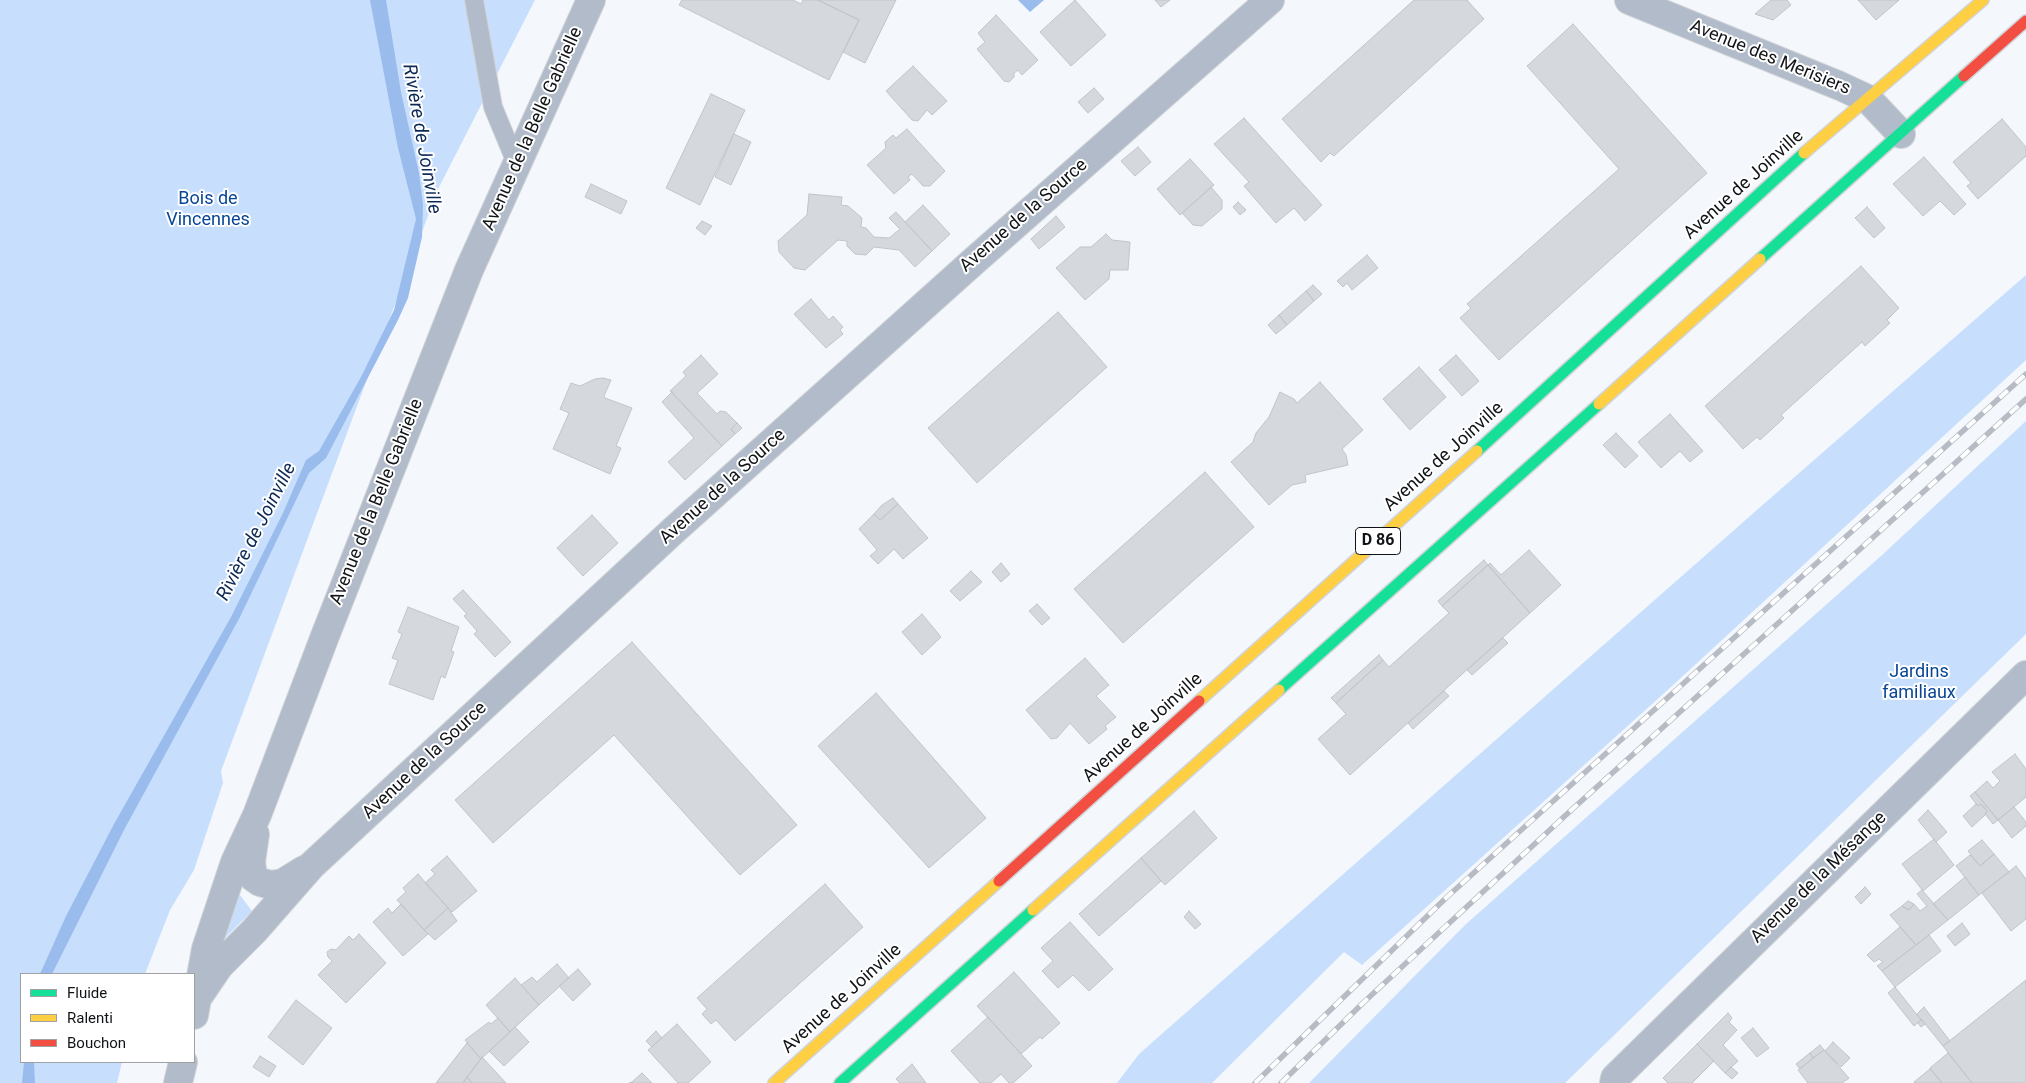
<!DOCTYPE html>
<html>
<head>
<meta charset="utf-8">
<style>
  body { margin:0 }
  #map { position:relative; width:2026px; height:1083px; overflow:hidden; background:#f4f8fc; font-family:Roboto,sans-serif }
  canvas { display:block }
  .legend { position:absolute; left:20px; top:973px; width:175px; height:90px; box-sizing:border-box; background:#fff; border:1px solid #a0a1a2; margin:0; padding:6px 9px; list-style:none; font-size:15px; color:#111417 }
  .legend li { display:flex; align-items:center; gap:10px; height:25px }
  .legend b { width:25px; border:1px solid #a0a1a2 }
</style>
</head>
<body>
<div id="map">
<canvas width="2026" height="1083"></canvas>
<ul class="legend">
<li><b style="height:6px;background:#16e098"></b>Fluide</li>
<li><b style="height:6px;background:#ffcf43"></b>Ralenti</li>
<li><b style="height:6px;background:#f24e42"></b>Bouchon</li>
</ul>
</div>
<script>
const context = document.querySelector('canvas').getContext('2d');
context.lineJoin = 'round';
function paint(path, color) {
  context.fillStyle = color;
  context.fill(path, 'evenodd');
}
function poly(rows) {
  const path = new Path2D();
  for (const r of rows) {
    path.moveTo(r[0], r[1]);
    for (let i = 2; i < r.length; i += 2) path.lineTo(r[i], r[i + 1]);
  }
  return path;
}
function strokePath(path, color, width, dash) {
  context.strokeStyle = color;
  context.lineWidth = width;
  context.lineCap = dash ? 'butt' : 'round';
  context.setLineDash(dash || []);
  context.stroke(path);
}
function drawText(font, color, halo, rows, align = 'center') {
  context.font = font + ' Roboto,sans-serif';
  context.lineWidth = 4;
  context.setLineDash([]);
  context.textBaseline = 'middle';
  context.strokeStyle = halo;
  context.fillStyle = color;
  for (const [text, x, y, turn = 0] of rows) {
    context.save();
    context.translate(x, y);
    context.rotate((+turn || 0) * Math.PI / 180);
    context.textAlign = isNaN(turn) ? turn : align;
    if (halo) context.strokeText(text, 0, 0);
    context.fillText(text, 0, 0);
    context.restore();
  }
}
paint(poly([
  [0,0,535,0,438,189,221,771,223,783,194,870,170,910,145,974,21,974,21,1062,122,1062,117,1083,0,1083],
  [2026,275,2026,360,1671,687,1362,965,1344,952,1212,1083,1117,1083,1139,1054,1758,509],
  [2026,421,2026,634,1565,1083,1309,1083,1465,925,1881,556],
  [234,887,252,911,217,946]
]), '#c7defd');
paint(poly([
  [370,0,386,0,401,92,419,173,423,205,422,237,408,298,398,320,326,458,309,473,240,617,124,830,52,974,40,974,66,916,114,824,231,617,283,513,306,460,319,451,361,377,394,310,416,219,398,148],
  [1018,0,1044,0,1030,12],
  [24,1062,34,1062,35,1083,22,1083]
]), '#9abced');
const building = poly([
  [682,0,793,0,801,4,803,0,818,0,859,20,829,80,679,5,682,0],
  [818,0,896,0,865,63,843,52,859,20,818,0],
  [1075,0,1106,35,1071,66,1040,32,1075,0],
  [1155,0,1170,0,1161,7,1155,0],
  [1414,0,1467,0,1484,19,1334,156,1330,153,1321,162,1282,119,1414,0],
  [1771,0,1787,0,1791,5,1773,20,1755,14,1771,0],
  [1858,0,1899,0,1876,20,1858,0],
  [996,15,1038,60,1022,75,1018,70,1014,73,1014,77,1009,82,1004,81,977,49,985,42,978,33,996,15],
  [1573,24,1707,173,1499,360,1460,318,1471,308,1467,304,1619,169,1527,66,1573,24],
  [913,66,947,101,932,115,927,110,918,121,912,120,886,91,913,66],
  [1094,88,1104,99,1088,113,1078,102,1094,88],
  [711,94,745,110,700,205,666,188,711,94],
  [1244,118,1322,205,1305,221,1294,208,1276,223,1244,186,1249,182,1214,144,1244,118],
  [2002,119,2026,147,2026,156,1978,199,1967,186,1971,183,1953,162,2002,119],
  [907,129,945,171,930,186,923,186,912,174,908,177,910,180,894,194,867,165,886,148,885,142,893,135,896,138,907,129],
  [734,134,751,142,731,185,715,177,734,134],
  [1138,147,1151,162,1135,176,1121,161,1138,147],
  [1924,157,1966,204,1954,215,1940,201,1923,216,1893,184,1924,157],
  [1190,159,1214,185,1180,215,1157,189,1190,159],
  [591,184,627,201,621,214,585,197,591,184],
  [1211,187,1222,200,1222,209,1202,226,1193,225,1182,213,1211,187],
  [809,194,842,197,841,205,848,206,862,218,861,227,866,228,874,237,889,238,900,229,889,218,896,212,932,251,915,267,899,250,874,247,866,255,855,254,847,246,847,241,838,240,805,270,794,268,779,252,778,241,807,215,809,194],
  [1238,202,1246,210,1240,215,1233,207,1238,202],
  [923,205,950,234,932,251,905,222,923,205],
  [1867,207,1885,228,1874,238,1855,218,1867,207],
  [1056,216,1065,227,1039,249,1031,239,1056,216],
  [702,221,712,226,705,235,696,228,702,221],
  [1106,234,1112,240,1130,242,1128,270,1110,270,1109,279,1085,300,1056,268,1080,247,1091,247,1106,234],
  [1367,255,1378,268,1352,290,1347,283,1343,287,1337,281,1367,255],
  [1861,266,1899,308,1887,320,1890,323,1865,346,1862,342,1781,415,1784,418,1760,440,1757,437,1743,449,1705,406,1861,266],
  [1313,285,1322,294,1314,301,1306,291,1313,285],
  [1306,291,1314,301,1287,325,1279,315,1306,291],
  [811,299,829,320,833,316,843,327,840,330,843,334,826,348,794,314,811,299],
  [1058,312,1107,367,977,483,928,428,1058,312],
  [1279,315,1287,325,1276,334,1268,325,1279,315],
  [701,355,718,374,697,393,717,414,720,411,726,412,737,423,731,429,735,434,722,446,670,391,686,376,683,372,701,355],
  [1456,355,1479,381,1462,396,1439,370,1456,355],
  [1419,367,1446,397,1410,430,1383,399,1419,367],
  [603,378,611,380,604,396,605,398,632,408,616,446,621,448,610,474,553,449,569,413,560,409,571,383,580,386,595,379,603,378],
  [1320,382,1363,430,1342,449,1346,455,1348,465,1305,475,1306,482,1292,485,1269,505,1231,462,1253,442,1256,433,1269,417,1280,392,1294,399,1297,403,1320,382],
  [672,392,722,446,685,480,668,462,694,438,662,402,672,392],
  [1670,414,1703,451,1690,462,1680,451,1661,468,1638,442,1670,414],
  [737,423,742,428,735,434,731,429,737,423],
  [1616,433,1638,456,1625,468,1603,445,1616,433],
  [1205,472,1254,527,1123,643,1074,589,1205,472],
  [893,498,898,504,880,520,874,514,882,505,893,498],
  [898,504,928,538,903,559,894,549,878,564,870,556,877,550,859,529,874,514,880,520,898,504],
  [592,515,618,543,583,576,557,548,592,515],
  [1529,550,1561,585,1530,613,1488,565,1490,563,1501,575,1529,550],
  [1484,560,1488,565,1442,606,1438,601,1484,560],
  [1001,563,1010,574,1001,582,992,572,1001,563],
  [1488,565,1530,613,1350,775,1318,739,1346,714,1336,703,1383,660,1389,667,1449,613,1442,606,1488,565],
  [971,571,982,582,960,601,950,591,971,571],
  [463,590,511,642,495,657,474,634,477,631,464,616,467,614,453,599,463,590],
  [1037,604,1050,618,1042,625,1029,611,1037,604],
  [408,607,459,627,451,651,454,652,445,678,441,676,433,700,389,684,398,660,392,658,402,634,398,632,408,607],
  [922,614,941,637,922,655,902,632,922,614],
  [1503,638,1508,643,1472,675,1467,670,1503,638],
  [632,642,797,825,740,875,614,735,493,843,455,800,632,642],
  [1379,655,1383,660,1336,703,1331,698,1379,655],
  [1085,658,1109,685,1096,696,1116,717,1105,726,1107,729,1089,744,1070,723,1057,738,1051,739,1026,710,1085,658],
  [1444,691,1449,696,1413,729,1408,723,1444,691],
  [876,693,986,818,929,868,818,746,876,693],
  [2015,754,2026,769,2026,797,1998,820,1975,792,1987,781,1993,788,2000,781,1992,772,2015,754],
  [1975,792,1998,820,1993,824,1985,814,1987,811,1981,804,1978,806,1970,796,1975,792],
  [1976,804,1978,806,1981,804,1987,811,1985,815,1972,827,1963,816,1976,804],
  [2014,807,2026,822,2026,826,2012,838,1998,820,2014,807],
  [1928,810,1947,832,1936,842,1918,820,1928,810],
  [1194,811,1217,838,1165,885,1141,858,1194,811],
  [1934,839,1954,865,1923,891,1902,864,1934,839],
  [1982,840,1994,854,1980,866,1968,851,1982,840],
  [1994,854,2009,872,1979,895,1956,866,1970,855,1980,866,1994,854],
  [447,856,477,891,452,912,425,883,435,874,431,870,447,856],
  [1141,858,1161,881,1099,936,1079,914,1141,858],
  [2016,866,2026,879,2026,919,2011,931,1982,893,2016,866],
  [418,874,448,908,424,930,397,900,406,892,403,888,418,874],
  [1965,877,1979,895,1948,920,1933,904,1965,877],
  [825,884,863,927,735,1041,716,1020,711,1024,702,1014,707,1009,697,998,825,884],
  [1865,887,1871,894,1861,904,1855,897,1865,887],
  [1922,890,1948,920,1916,945,1890,915,1902,906,1909,910,1914,904,1920,911,1927,906,1917,894,1922,890],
  [1908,901,1914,904,1909,910,1902,906,1908,901],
  [401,904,428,934,403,956,373,922,388,908,392,913,401,904],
  [448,908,457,921,435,940,424,930,448,908],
  [1189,911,1201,924,1195,929,1184,917,1189,911],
  [1070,922,1113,969,1089,991,1073,975,1058,988,1042,971,1053,961,1041,948,1070,922],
  [1962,923,1970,934,1955,946,1947,936,1962,923],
  [1900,927,1916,945,1882,971,1877,966,1883,962,1879,959,1874,962,1867,955,1900,927],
  [359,934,386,963,346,1003,318,975,332,961,328,957,327,952,331,949,336,950,349,936,353,940,359,934],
  [1929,935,1941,951,1895,987,1882,971,1929,935],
  [557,964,569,978,539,1005,521,985,532,977,537,982,557,964],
  [578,969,591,984,573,1001,559,986,578,969],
  [1014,972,1060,1023,1042,1039,1040,1037,1021,1054,977,1006,1014,972],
  [515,978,539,1005,510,1032,486,1005,515,978],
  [2026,980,2026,1083,1972,1083,1943,1046,2026,980],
  [1895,987,1921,1020,1914,1026,1888,993,1895,987],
  [296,1000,332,1028,303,1065,268,1037,296,1000],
  [1924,1007,1950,1041,1943,1046,1917,1014,1924,1007],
  [1728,1013,1732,1018,1729,1022,1737,1030,1723,1045,1738,1061,1725,1073,1697,1044,1728,1013],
  [988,1017,1032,1066,1013,1083,1009,1083,1001,1074,991,1083,980,1083,951,1051,988,1017],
  [498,1018,510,1032,481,1059,465,1040,489,1022,491,1024,498,1018],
  [1921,1020,1925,1024,1921,1027,1918,1023,1921,1020],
  [677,1024,711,1062,688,1083,678,1083,648,1050,677,1024],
  [515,1027,529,1042,504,1066,489,1051,515,1027],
  [1753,1028,1769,1048,1757,1057,1741,1038,1753,1028],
  [656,1031,662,1038,652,1047,646,1041,656,1031],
  [1833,1042,1850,1058,1841,1067,1825,1051,1833,1042],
  [467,1043,481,1059,463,1083,436,1083,467,1043],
  [1697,1044,1714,1061,1692,1083,1668,1083,1663,1078,1697,1044],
  [1820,1045,1824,1050,1813,1058,1810,1053,1820,1045],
  [1824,1050,1849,1078,1842,1083,1808,1083,1798,1070,1824,1050],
  [1810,1053,1813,1058,1800,1069,1796,1064,1810,1053],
  [1948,1053,1972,1083,1942,1083,1930,1068,1948,1053],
  [260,1056,276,1066,269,1077,253,1067,260,1056],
  [482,1057,506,1083,472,1083,467,1077,482,1057],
  [912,1064,926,1083,900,1083,896,1079,912,1064],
  [1731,1067,1738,1073,1732,1079,1725,1073,1731,1067],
  [1930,1069,1942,1083,1915,1083,1914,1082,1930,1069],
  [642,1073,652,1083,629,1083,632,1082,642,1073],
  [467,1077,472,1083,463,1083,467,1077]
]);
paint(building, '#d5d8dc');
strokePath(building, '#c1c4c8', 1);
const lane = poly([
  [474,0,493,107,517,165]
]);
const street = poly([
  [1629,0,1840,86,1868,99,1901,134],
  [255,834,251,862,253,877,260,882,271,885,283,883,304,870],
  [198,997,219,966,254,931,311,866,674,530,974,261,1270,0],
  [194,1015,206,949,235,862,257,815,325,636,469,270,591,0],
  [178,1083,183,1062],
  [1614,1083,1615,1078,2026,675]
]);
const fast = poly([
  [1760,259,1964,76],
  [1477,451,1804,153],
  [1279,690,1599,404],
  [840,1083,1033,910]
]);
const slow = poly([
  [1804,153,1983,0],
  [1599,404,1760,259],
  [1199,701,1477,451],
  [1033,910,1279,690],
  [774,1083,999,881]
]);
const jam = poly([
  [1964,76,2026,21],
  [999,881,1199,701]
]);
strokePath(lane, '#d1d4d7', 20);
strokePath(street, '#d1d4d7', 30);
strokePath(fast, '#d1d4d7', 14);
strokePath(slow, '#d1d4d7', 14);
strokePath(jam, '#d1d4d7', 14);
strokePath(lane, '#b1bbc9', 18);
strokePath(street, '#b1bbc9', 28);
strokePath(fast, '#16e098', 11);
strokePath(slow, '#ffcf43', 11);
strokePath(jam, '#f24e42', 11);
const rail = poly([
  [1255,1083,1447,897,2026,374],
  [1281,1083,1364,1002,1567,814,2026,399]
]);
strokePath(rail, '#b7bcc4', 5.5);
strokePath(rail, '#fff', 4, [11]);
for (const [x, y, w] of [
  [1378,541,45]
]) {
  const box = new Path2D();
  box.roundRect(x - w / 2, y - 13.5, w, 27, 4);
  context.fillStyle = '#fff';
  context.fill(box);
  strokePath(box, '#111417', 1);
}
drawText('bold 16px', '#111417', null, [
  ["D 86",1378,541]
]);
drawText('18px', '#111417', '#fff', [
  ["Avenue des Merisiers",1770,58,22],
  ["Avenue de la Belle Gabrielle",533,129,-66],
  ["Avenue de Joinville",1744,185,-42],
  ["Avenue de la Source",1024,216,-41],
  ["Avenue de Joinville",1444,457,-42],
  ["Avenue de la Source",723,487,-42],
  ["Avenue de la Belle Gabrielle",377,502,-68],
  ["Avenue de Joinville",1143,728,-42],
  ["Avenue de la Source",425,761,-43],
  ["Avenue de la Mésange",1819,878,-44],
  ["Avenue de Joinville",842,999,-42]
]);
drawText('18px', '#074695', '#fff', [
  ["Bois de",208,199],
  ["Vincennes",208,220],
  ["Jardins",1919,672],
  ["familiaux",1919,693]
]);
drawText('italic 19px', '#0c2a55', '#fff', [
  ["Rivière de Joinville",421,139,80],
  ["Rivière de Joinville",257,532,-63]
]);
</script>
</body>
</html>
